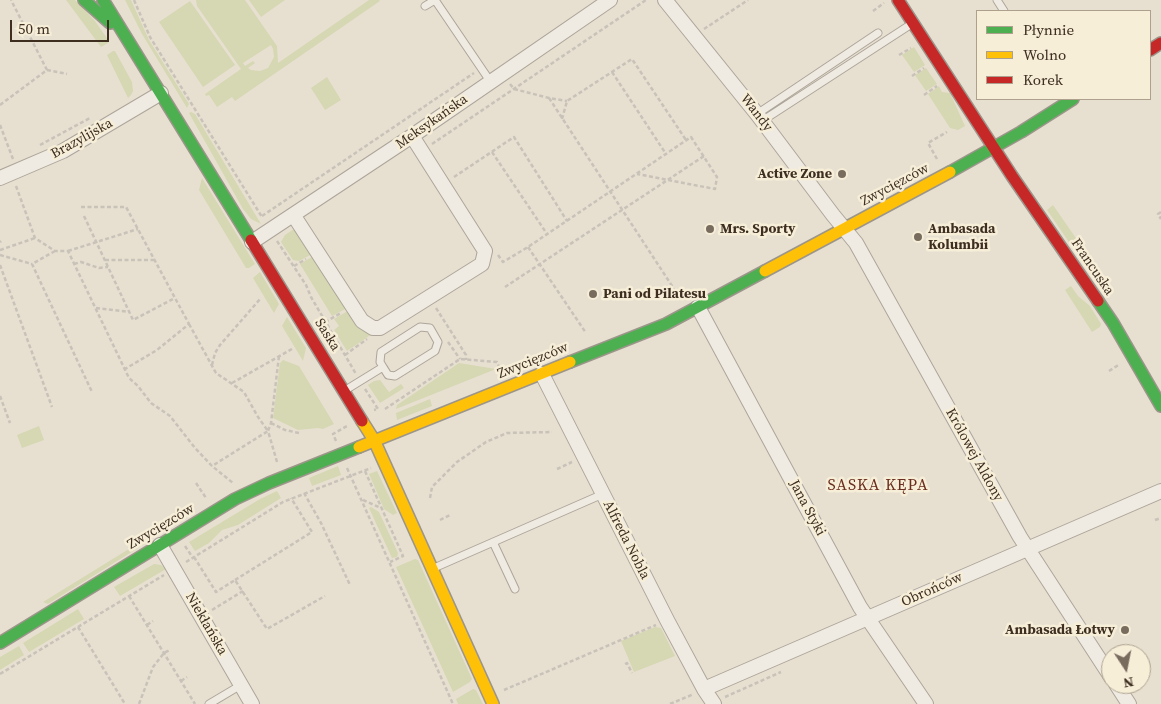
<!DOCTYPE html>
<html>
<head>
<meta charset="utf-8">
<style>
  body { margin:0 }
  #map { position:relative; width:1161px; height:704px; overflow:hidden; background:#e7e0d1; font-family:"Source Serif 4",serif }
  canvas { display:block }
  .legend { position:absolute; left:976px; top:10px; width:175px; height:90px; box-sizing:border-box; background:#f7eed8; border:1px solid #ada18e; margin:0; padding:6px 9px; list-style:none; font-size:15px; color:#3d2e20 }
  .legend li { display:flex; align-items:center; gap:10px; height:25px }
  .legend b { width:25px; border:1px solid #ada18e }
  .north { position:absolute; left:1101px; top:644px; width:50px; height:50px; box-sizing:border-box; background:#f7eed8; border:1px solid #ada18e; border-radius:50%; rotate:169deg; font-size:14px; font-weight:700; line-height:20px; text-align:center; color:#3d2e20 }
  .north::after { content:''; display:block; margin:auto; width:18px; height:22px; background:#786c5e; clip-path:polygon(50% 0,100% 100%,50% 72%,0 100%) }
  .scale { position:absolute; left:10px; top:20px; width:99px; height:22px; box-sizing:border-box; border:2px solid #3d2e20; border-top:0; padding-left:6px; font-size:15px; line-height:18px; white-space:nowrap; color:#3d2e20; -webkit-text-stroke:4px #f7eed8; paint-order:stroke }
</style>
</head>
<body>
<div id="map">
<canvas width="1161" height="704"></canvas>
<ul class="legend">
<li><b style="height:6px;background:#4caf50"></b>Płynnie</li>
<li><b style="height:6px;background:#ffc107"></b>Wolno</li>
<li><b style="height:6px;background:#c62828"></b>Korek</li>
</ul>
<div class="north">N</div>
<div class="scale">50 m</div>
</div>
<script>
const context = document.querySelector('canvas').getContext('2d');
context.lineJoin = 'round';
function paint(path, color) {
  context.fillStyle = color;
  context.fill(path, 'evenodd');
}
function poly(rows) {
  const path = new Path2D();
  for (const r of rows) {
    path.moveTo(r[0], r[1]);
    for (let i = 2; i < r.length; i += 2) path.lineTo(r[i], r[i + 1]);
  }
  return path;
}
function strokePath(path, color, width, dash) {
  context.strokeStyle = color;
  context.lineWidth = width;
  context.lineCap = dash ? 'butt' : 'round';
  context.setLineDash(dash || []);
  context.stroke(path);
}
function drawText(font, color, halo, rows, align = 'center') {
  context.font = font + ' "Source Serif 4",serif';
  context.lineWidth = 5;
  context.setLineDash([]);
  context.textBaseline = 'middle';
  context.strokeStyle = halo;
  context.fillStyle = color;
  for (const [text, x, y, turn = 0] of rows) {
    context.save();
    context.translate(x, y);
    context.rotate((+turn || 0) * Math.PI / 180);
    context.textAlign = isNaN(turn) ? turn : align;
    if (halo) context.strokeText(text, 0, 0);
    context.fillText(text, 0, 0);
    context.restore();
  }
}
paint(poly([
  [66,0,75,0,95,21,109,41,108,43,101,47],
  [125,0,131,0,149,40,189,104,187,108,142,34],
  [196,0,245,0,277,46,278,63,369,0,379,0,380,1,235,101,232,97,217,107,209,95,206,96,205,94,241,69,197,6],
  [271,45,273,49,274,57,268,68,260,71,251,70,248,68,255,63,253,61,245,66,243,63],
  [249,0,285,0,261,17],
  [190,1,235,65,203,87,159,22],
  [914,47,925,65,914,72,902,55],
  [113,51,115,51,132,82,133,91,131,95,128,98,107,55],
  [926,68,937,84,926,91,915,75],
  [327,77,341,100,325,110,311,88],
  [939,86,942,92,950,93,965,126,958,130,950,128,928,94],
  [191,112,195,114,261,224,251,219,243,209,189,113],
  [202,178,255,264,249,268,246,268,199,190],
  [1053,205,1080,244,1076,248,1073,248,1047,210],
  [297,227,314,253,299,261,293,260,281,242,285,235],
  [315,255,349,307,332,316,300,264],
  [260,272,279,304,274,313,253,278],
  [1071,286,1078,296,1090,306,1101,324,1100,327,1092,332,1065,290],
  [351,309,375,332,347,351,334,330,339,326,334,319],
  [287,317,306,348,303,361,282,326],
  [283,360,299,366,334,424,323,429,318,428,298,430,273,418,280,363],
  [459,363,496,369,396,409,397,405],
  [380,380,389,392,401,384,404,388,380,403,368,385,374,381],
  [430,399,432,406,397,420,396,413],
  [39,426,44,440,22,448,17,435],
  [338,466,341,475,312,486,309,478],
  [377,471,397,513,393,515,384,509,369,474],
  [277,491,281,498,238,525,222,530,209,543,195,551,189,542,260,499],
  [371,507,379,512,398,553,397,557,392,558,369,508],
  [150,536,151,540,48,604,43,602],
  [415,559,418,560,472,679,470,682,453,692,396,567],
  [154,564,161,565,166,569,120,596,114,587],
  [78,609,84,619,29,652,23,643],
  [655,627,661,628,675,656,634,672,621,641],
  [19,646,24,655,0,670,0,657],
  [473,689,476,690,483,704,458,704,456,699]
]), '#d6d7b3');
const lane = poly([
  [435,0,490,81],
  [997,0,1004,11],
  [425,6,435,0],
  [757,114,878,33],
  [762,121,913,23],
  [344,391,383,367,380,362,381,352,420,327,430,328,438,342,435,351,395,376,388,375,383,367],
  [493,542,515,589],
  [434,568,603,494],
  [209,704,241,685]
]);
const street = poly([
  [665,0,757,114,833,215,856,243,1020,537,1111,677],
  [0,178,63,151,161,93],
  [294,216,362,321,373,328,380,328,482,264,485,251,412,136],
  [252,242,412,136,610,0],
  [698,307,860,607,926,704],
  [542,374,667,620,704,689,714,704],
  [160,545,252,704],
  [1116,684,1129,704],
  [704,689,1161,491]
]);
const fast = poly([
  [84,0,110,23],
  [103,0,251,240],
  [950,172,1021,132,1073,99],
  [1098,301,1113,323,1161,406],
  [570,362,666,324,765,271],
  [0,643,235,499,269,483,359,447]
]);
const slow = poly([
  [765,271,950,172],
  [362,421,374,440,493,704],
  [359,447,570,362]
]);
const jam = poly([
  [898,0,1012,176,1098,301],
  [1150,50,1161,43],
  [251,240,362,421]
]);
strokePath(lane, '#ada599', 9);
strokePath(street, '#ada599', 16);
strokePath(fast, '#9c958a', 14);
strokePath(slow, '#9c958a', 14);
strokePath(jam, '#9c958a', 14);
strokePath(poly([
  [134,0,150,37,262,217],
  [873,11,884,3],
  [704,29,748,0],
  [899,55,911,48],
  [47,70,67,74],
  [612,72,666,154],
  [912,76,924,68],
  [510,84,514,89,549,98,567,101],
  [924,95,937,86],
  [549,98,678,295],
  [0,105,47,70,11,0],
  [562,119,567,101,632,59,686,140],
  [0,125,13,159],
  [432,144,646,0],
  [40,145,90,118],
  [492,152,547,234],
  [937,159,928,143,947,132],
  [454,177,514,137,567,221],
  [16,186,35,238,55,251,68,251,129,378,138,386,151,403,170,416,195,448,212,466,233,483],
  [81,207,126,207,189,324,157,350,125,369],
  [1161,212,1158,214,1161,219],
  [84,216,133,320,175,298],
  [262,216,474,73],
  [277,241,306,285,311,297,356,374],
  [0,242,1,241],
  [528,247,586,333],
  [0,250,35,238],
  [55,251,32,264,92,392],
  [68,251,138,229],
  [0,255,32,264],
  [498,255,503,262,528,247,691,137,717,177,715,189,637,174],
  [105,260,155,260],
  [74,264,81,262,99,268,108,267],
  [0,265,52,407],
  [294,266,306,259],
  [505,287,704,156],
  [96,308,130,312],
  [436,308,466,355,466,360],
  [325,322,341,313],
  [189,324,216,373,244,392,258,417,268,431,212,466],
  [448,342,460,359],
  [345,355,367,339],
  [212,365,215,353,220,345,261,298],
  [1109,371,1120,364],
  [232,383,292,349],
  [365,389,378,409,374,410],
  [0,396,10,423],
  [385,409,460,359,497,362,500,369],
  [271,423,285,430,299,433],
  [336,441,333,434,347,426],
  [277,462,268,431,271,423,279,356],
  [347,468,453,704],
  [557,469,572,462],
  [365,471,403,556,390,562],
  [196,483,206,498],
  [304,493,321,523,350,585],
  [430,498,432,487,457,462,486,442,507,433,552,432],
  [363,500,381,508],
  [440,520,450,515],
  [1155,520,1161,518],
  [185,546,193,558],
  [194,557,216,592,235,580,267,629,325,596],
  [186,562,283,502,371,468],
  [235,580,312,532,291,498],
  [129,596,195,704],
  [212,610,243,591],
  [147,625,153,621],
  [78,627,125,704],
  [625,664,627,663,632,673],
  [0,674,164,575],
  [181,681,187,677],
  [504,690,656,625],
  [725,697,781,672],
  [139,704,153,667,164,653,170,650],
  [670,704,694,694]
]), '#c8c2b9', 2.5, [4, 2.5]);
strokePath(lane, '#efebe3', 7);
strokePath(street, '#efebe3', 14);
strokePath(fast, '#4caf50', 11);
strokePath(slow, '#ffc107', 11);
strokePath(jam, '#c62828', 11);
for (const [x, y, r, color] of [
  [842,174,5,"#786c5e"],
  [710,229,5,"#786c5e"],
  [918,237,5,"#786c5e"],
  [593,294,5,"#786c5e"],
  [1125,630,5,"#786c5e"]
]) {
  const dot = new Path2D();
  dot.arc(x, y, r, 0, 2 * Math.PI);
  context.fillStyle = color;
  context.fill(dot);
  strokePath(dot, '#f7eed8', 2);
}
drawText('14px', '#3d2e20', '#f7eed8', [
  ["Wandy",756,113,52],
  ["Meksykańska",432,122,-35],
  ["Brazylijska",82,139,-29],
  ["Zwycięzców",895,185,-28],
  ["Francuska",1092,267,56],
  ["Saska",327,335,58],
  ["Zwycięzców",533,361,-22],
  ["Królowej Aldony",974,455,61],
  ["Jana Styki",807,508,62],
  ["Zwycięzców",161,527,-31],
  ["Alfreda Nobla",626,540,63],
  ["Obrońców",932,590,-24],
  ["Niekłańska",206,624,60]
]);
drawText('bold 14px', '#3d2e20', '#f7eed8', [
  ["Active Zone",832,174,"right"],
  ["Mrs. Sporty",720,229],
  ["Ambasada",928,229],
  ["Kolumbii",928,245],
  ["Pani od Pilatesu",603,294],
  ["Ambasada Łotwy",1115,630,"right"]
], 'left');
context.letterSpacing = '1px';
drawText('16px', '#6b2e1e', '#f7eed8', [
  ["SASKA KĘPA",878,486]
]);
context.letterSpacing = '0px';
</script>
</body>
</html>
